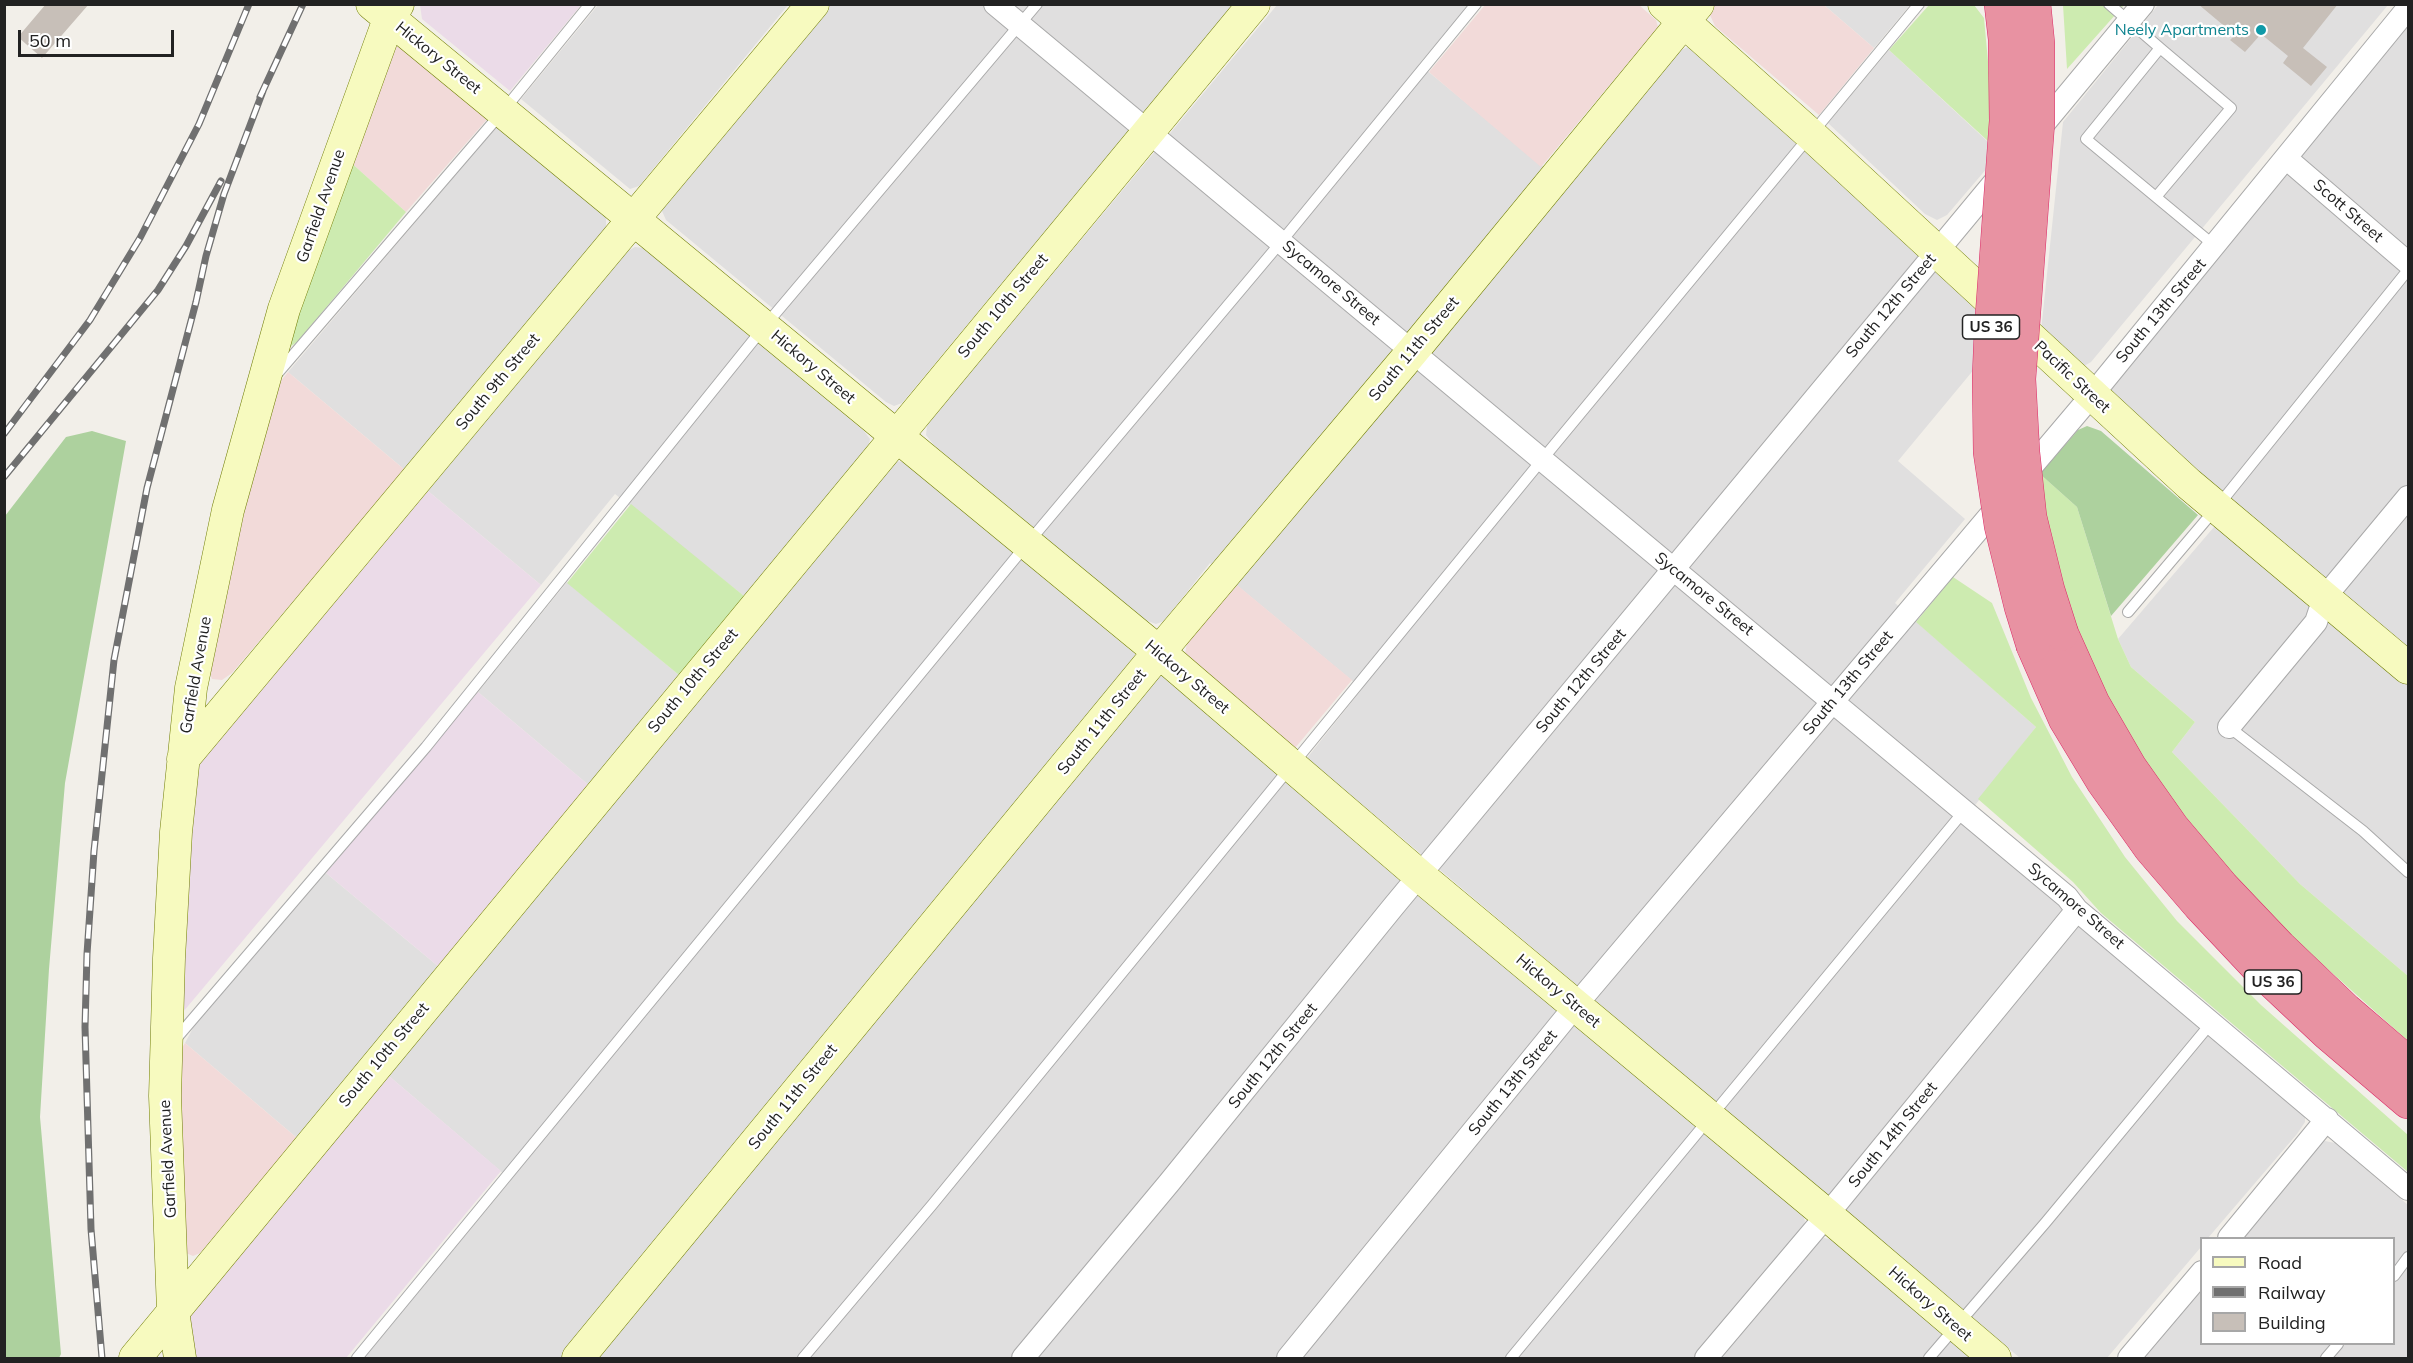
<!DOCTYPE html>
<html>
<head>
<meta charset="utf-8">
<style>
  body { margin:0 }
  #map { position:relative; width:2413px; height:1363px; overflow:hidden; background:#f2efe9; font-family:Mulish,sans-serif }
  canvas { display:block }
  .frame { position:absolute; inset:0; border:6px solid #222; pointer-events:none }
  .legend { position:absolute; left:2200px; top:1237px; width:195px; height:108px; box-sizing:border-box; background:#fff; border:2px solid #a7a7a7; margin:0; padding:8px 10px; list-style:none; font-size:18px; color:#222 }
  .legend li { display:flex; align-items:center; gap:12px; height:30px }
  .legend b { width:30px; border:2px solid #a7a7a7 }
  .scale { position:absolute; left:18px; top:30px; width:156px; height:27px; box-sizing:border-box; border:3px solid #222; border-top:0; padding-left:8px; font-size:18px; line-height:21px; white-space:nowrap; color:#222; -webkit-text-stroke:4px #fff; paint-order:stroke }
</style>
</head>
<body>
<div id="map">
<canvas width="2413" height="1363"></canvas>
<div class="frame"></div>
<ul class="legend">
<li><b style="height:8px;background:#f7fabf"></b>Road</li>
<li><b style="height:8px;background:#707070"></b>Railway</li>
<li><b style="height:16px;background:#c7bfb8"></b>Building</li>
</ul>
<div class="scale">50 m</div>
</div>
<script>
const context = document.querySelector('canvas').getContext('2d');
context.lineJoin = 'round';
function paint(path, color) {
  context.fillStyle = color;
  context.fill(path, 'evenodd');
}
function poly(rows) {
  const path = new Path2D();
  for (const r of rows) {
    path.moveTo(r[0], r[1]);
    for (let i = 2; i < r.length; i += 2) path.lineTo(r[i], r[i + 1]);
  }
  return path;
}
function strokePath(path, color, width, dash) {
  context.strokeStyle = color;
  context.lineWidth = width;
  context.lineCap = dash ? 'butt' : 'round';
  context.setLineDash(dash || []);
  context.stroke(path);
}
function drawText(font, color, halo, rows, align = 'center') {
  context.font = font + ' Mulish,sans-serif';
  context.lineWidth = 4.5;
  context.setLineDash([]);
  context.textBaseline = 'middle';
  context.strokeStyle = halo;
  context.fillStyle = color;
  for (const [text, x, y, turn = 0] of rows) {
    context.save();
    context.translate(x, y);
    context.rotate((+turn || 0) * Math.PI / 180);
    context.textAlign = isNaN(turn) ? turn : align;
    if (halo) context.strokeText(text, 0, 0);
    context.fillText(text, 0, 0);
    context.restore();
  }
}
paint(poly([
  [598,5,598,4,788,5,639,186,630,189,521,99],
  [828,5,1233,5,902,403,894,406,886,402,666,220,662,211,665,199],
  [1277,5,1469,5,1419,64,1566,185,1677,52,1688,47,1699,54,2005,332,1898,461,1965,519,1895,603,2036,727,1962,822,2305,1113,2305,1122,2297,1134,2208,1238,2202,1238,2201,1247,2107,1358,2020,1358,1307,758,1362,689,1210,563,1164,621,1156,624,1145,620,934,445,926,435,927,426,936,414],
  [1824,5,1910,5,1874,48],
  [2158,5,2388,5,2091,362,2084,366,2041,331,2063,122],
  [2408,19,2408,654,2111,400,2108,381],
  [1889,50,2000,153,1947,215,1937,220,1925,214,1828,123],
  [498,125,606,216,606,228,405,470,288,372],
  [635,247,643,248,864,431,870,439,868,448,744,596,615,494,541,585,428,491,626,252],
  [895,461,904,462,1801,1208,1805,1221,1801,1233,1695,1358,364,1358,511,1180,389,1076],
  [2220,520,2408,681,2408,976,2300,884,2172,752,2195,722,2131,667,2118,639],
  [567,582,679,675,591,787,478,692],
  [326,873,439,967,297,1138,185,1043,194,1026],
  [2325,1141,2335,1143,2408,1205,2408,1358,2141,1358,2201,1284,2202,1344,2394,1344,2394,1238,2238,1238,2316,1143],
  [1824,1238,1835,1240,1978,1358,1718,1358,1814,1245]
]), '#e0dfdf');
paint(poly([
  [1485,5,1639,5,1656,20,1658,27,1541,167,1429,72],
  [1714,5,1824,5,1874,48,1819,115,1715,26,1710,15],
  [403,44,489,117,406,212,348,160,392,47],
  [288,372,405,470,232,673,222,680,212,679,206,665,271,393],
  [1237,585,1352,680,1295,748,1190,660,1185,654,1187,643],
  [185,1043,297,1138,200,1253,193,1256,186,1253,176,1057]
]), '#f2dad9');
paint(poly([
  [420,5,420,4,581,5,510,91,422,19],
  [428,491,541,585,178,1018,195,774,201,762],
  [478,692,591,787,439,967,326,873],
  [389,1076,501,1171,346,1358,193,1358,188,1323,192,1310]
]), '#ebdbe8');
paint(poly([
  [1929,5,1974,5,1984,18,1991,94,1989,142,1889,50],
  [2063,5,2124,5,2067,69],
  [348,160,406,212,298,341,289,348,285,340],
  [2040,474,2077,507,2118,639,2131,667,2195,722,2172,752,2300,884,2408,976,2408,1041,2292,937,2211,850,2141,758,2101,689,2070,613,2051,549],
  [631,504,744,596,679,675,567,583],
  [1953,577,1992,603,2031,698,2072,777,2125,857,2177,921,2261,1005,2408,1135,2408,1172,2101,913,2073,882,1978,799,2036,727,1916,622]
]), '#cdebb0');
paint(poly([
  [2087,426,2101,431,2198,515,2111,616,2077,507,2040,474,2078,430],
  [92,431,126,441,65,783,49,969,40,1117,61,1354,59,1358,5,1358,5,516,66,437]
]), '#add19e');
paint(poly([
  [46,4,89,4,42,58,18,37],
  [2198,4,2338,4,2303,48,2327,67,2311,86,2283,63,2288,56,2261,34,2245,52,2230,40,2235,35]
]), '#c7bfb8');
const lane = poly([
  [2109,4,2160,48,2086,139,2215,246],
  [2156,197,2231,108,2160,48],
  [276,375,503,111,590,4],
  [2128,612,2217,507,2408,270],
  [2229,727,2363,831,2408,872],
  [174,1041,426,747,764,327,1037,4],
  [2394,1276,2408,1257],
  [357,1358,1027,544,1281,242,1476,4],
  [803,1358,932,1205,1541,461,1919,4],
  [1511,1358,1964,811],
  [1929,1358,2046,1222,2212,1022],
  [2326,1358,2338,1344]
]);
const street = poly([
  [995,4,2067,897,2077,910,2408,1189],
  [2036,133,2143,4],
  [2287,159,2408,263],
  [2229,727,2316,622,2324,598,2408,497],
  [2229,1238,2327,1119],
  [1023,1358,1169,1183,1393,907,2003,172],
  [1288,1358,1576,1005,2092,395,2408,8],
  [1706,1358,1827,1215,2077,910],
  [2129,1358,2202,1272]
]);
const secondary = poly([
  [372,4,1159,652,1420,876,1827,1215,1995,1358],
  [1664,4,1810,134,2189,484,2408,668],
  [183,759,813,4],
  [135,1358,1254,4],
  [180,1358,173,1311,165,1096,169,958,176,832,191,688,228,510,284,309,389,19,398,4],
  [578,1358,1159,652,1412,352,1698,4]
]);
const highway = poly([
  [2062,634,2093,703,2130,767,2173,828,2222,886,2280,947,2346,1010,2408,1063],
  [2033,646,2065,719,2103,782,2150,848,2199,905,2261,971,2328,1034,2408,1102]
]);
strokePath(lane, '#a9a9a9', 12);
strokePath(street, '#a9a9a9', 24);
strokePath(secondary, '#707d05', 33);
strokePath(highway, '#dc2a67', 34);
strokePath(lane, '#fff', 10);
strokePath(street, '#fff', 22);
strokePath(secondary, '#f7fabf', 32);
strokePath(highway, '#e892a2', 33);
const rail = poly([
  [260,97,303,4],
  [4,434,90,320,140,238,199,124,249,4],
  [4,477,158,290,186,246,221,181],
  [102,1358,91,1229,85,1027,87,954,94,851,114,660,147,488,196,302,206,256,224,194,263,91]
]);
strokePath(rail, '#707070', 7);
strokePath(rail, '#fff', 4.5, [14]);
const highwayBridge = poly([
  [2001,4,2005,39,2006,121,1991,330,1989,377,1990,452,2001,526,2021,607,2033,646],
  [2034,4,2038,44,2038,122,2019,379,2023,452,2030,517,2048,590,2062,634]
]);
strokePath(highwayBridge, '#dc2a67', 34, []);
strokePath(highwayBridge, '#e892a2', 33);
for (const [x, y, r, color] of [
  [2261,30,6,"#0f9aa8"]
]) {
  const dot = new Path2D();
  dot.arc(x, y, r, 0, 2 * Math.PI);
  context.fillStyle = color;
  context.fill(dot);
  strokePath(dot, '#fff', 2);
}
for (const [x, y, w] of [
  [1991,327,57],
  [2273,982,57]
]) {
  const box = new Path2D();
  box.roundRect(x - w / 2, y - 12, w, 24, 4.5);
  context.fillStyle = '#fff';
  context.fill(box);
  strokePath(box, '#222', 1.5);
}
drawText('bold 15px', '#222', null, [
  ["US 36",1991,327],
  ["US 36",2273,982]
]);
drawText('16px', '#0d838f', '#fff', [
  ["Neely Apartments",2249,30]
], 'right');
drawText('16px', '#222', '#fff', [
  ["Hickory Street",438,58,39],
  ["Garfield Avenue",321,206,-71],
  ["Scott Street",2348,211,41],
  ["Sycamore Street",1331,283,40],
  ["South 10th Street",1003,306,-50],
  ["South 12th Street",1891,306,-50],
  ["South 13th Street",2161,311,-50],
  ["South 11th Street",1414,349,-50],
  ["Hickory Street",813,367,40],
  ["Pacific Street",2072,377,43],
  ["South 9th Street",498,382,-50],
  ["Sycamore Street",1704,594,39],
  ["Garfield Avenue",196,675,-80],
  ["Hickory Street",1187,677,40],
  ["South 10th Street",693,681,-50],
  ["South 12th Street",1581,681,-50],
  ["South 13th Street",1848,683,-50],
  ["South 11th Street",1102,722,-51],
  ["Sycamore Street",2076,906,41],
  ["Hickory Street",1558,991,40],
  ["South 10th Street",384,1055,-50],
  ["South 12th Street",1273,1056,-51],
  ["South 13th Street",1513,1083,-51],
  ["South 11th Street",793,1097,-51],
  ["South 14th Street",1893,1135,-51],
  ["Garfield Avenue",168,1159,-93],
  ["Hickory Street",1930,1304,41]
]);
</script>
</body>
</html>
